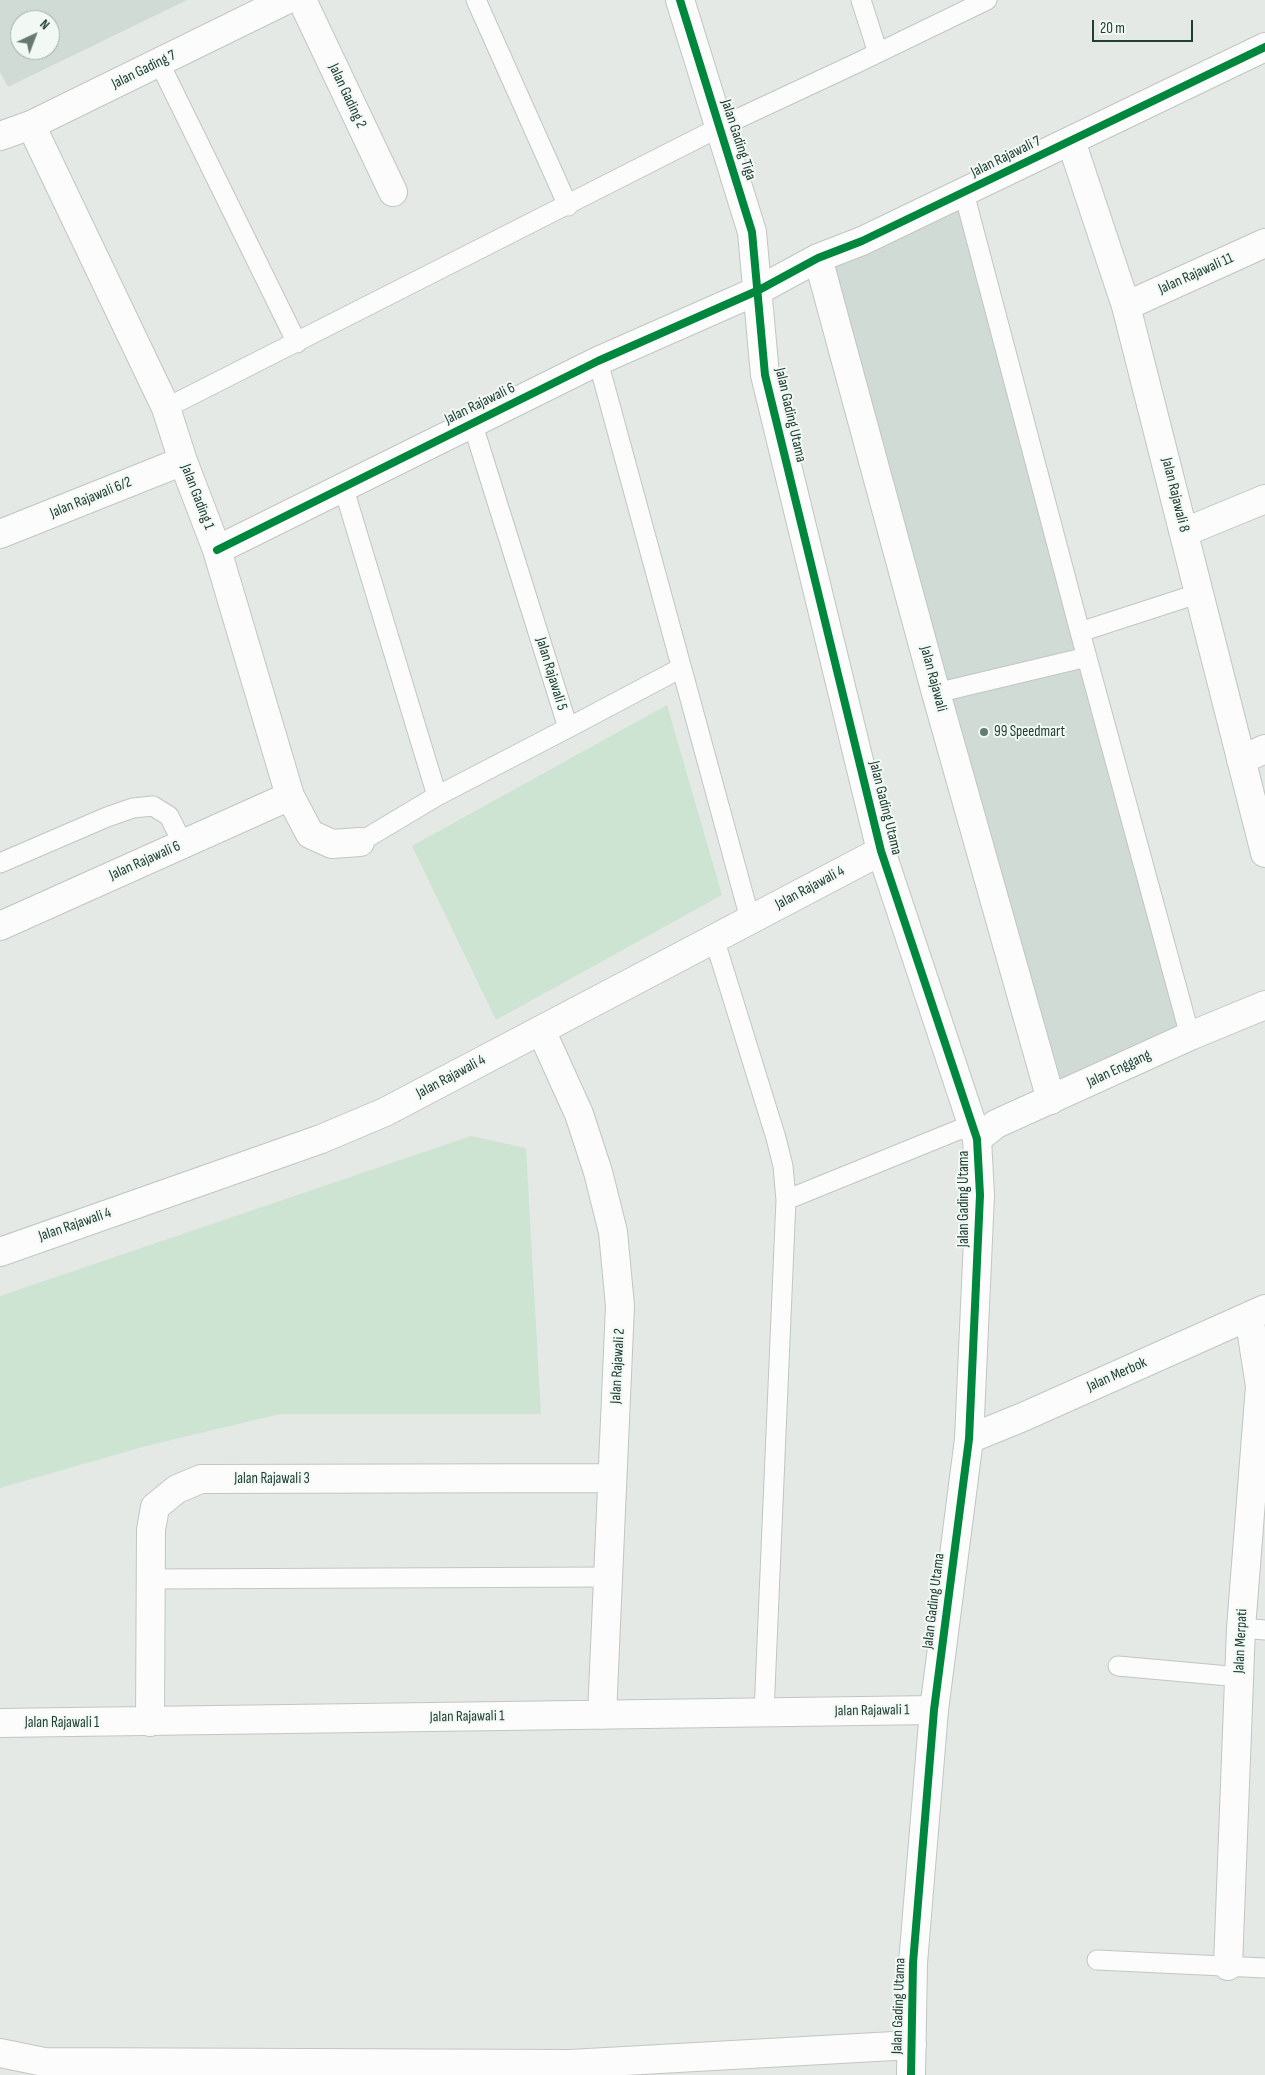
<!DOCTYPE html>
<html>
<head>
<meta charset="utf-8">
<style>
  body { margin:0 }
  #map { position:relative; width:1265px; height:2075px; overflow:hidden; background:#e4e9e6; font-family:"Sofia Sans Condensed",sans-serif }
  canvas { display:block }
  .north { position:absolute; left:10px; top:10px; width:50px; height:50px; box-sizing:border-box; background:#f2f9f4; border:1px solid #9eaea7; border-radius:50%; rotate:43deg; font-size:14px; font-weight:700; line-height:20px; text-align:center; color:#203e33 }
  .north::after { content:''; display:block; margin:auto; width:18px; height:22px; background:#657a72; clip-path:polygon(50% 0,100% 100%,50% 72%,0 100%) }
  .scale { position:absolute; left:1092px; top:20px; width:101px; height:22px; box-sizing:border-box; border:2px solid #203e33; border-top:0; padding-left:6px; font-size:15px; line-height:18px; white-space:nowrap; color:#203e33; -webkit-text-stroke:4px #f2f9f4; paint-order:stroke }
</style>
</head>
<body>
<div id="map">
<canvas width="1265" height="2075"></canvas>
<div class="north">N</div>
<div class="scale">20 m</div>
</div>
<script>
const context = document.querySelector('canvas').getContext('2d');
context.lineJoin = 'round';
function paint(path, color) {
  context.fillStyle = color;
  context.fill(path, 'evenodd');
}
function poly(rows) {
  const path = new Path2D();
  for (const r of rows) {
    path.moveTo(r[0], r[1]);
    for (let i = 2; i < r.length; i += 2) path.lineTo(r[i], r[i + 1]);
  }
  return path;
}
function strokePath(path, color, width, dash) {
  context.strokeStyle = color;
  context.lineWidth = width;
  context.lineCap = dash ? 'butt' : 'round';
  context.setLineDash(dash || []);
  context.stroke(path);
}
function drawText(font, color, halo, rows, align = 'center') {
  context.font = font + ' "Sofia Sans Condensed",sans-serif';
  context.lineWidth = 4;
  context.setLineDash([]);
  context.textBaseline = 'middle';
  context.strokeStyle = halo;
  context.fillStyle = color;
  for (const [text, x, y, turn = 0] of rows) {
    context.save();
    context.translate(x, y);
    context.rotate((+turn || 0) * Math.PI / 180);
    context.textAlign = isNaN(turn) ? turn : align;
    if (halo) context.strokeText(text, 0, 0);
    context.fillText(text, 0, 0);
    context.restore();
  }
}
paint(poly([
  [0,0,187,0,8,87,0,72],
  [20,20,50,20,50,50,20,50],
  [966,178,1199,1044,1041,1117,805,252]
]), '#d1dbd6');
paint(poly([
  [667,705,722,895,496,1020,412,846],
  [471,1136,526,1148,541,1414,280,1414,146,1446,0,1488,0,1296]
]), '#cce4d1');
const service = poly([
  [476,0,568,206],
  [861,0,878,53],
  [159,62,297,343],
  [964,193,1080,632,1190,1036],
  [598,361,750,919],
  [166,408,720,127,857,63,987,0],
  [343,486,437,796],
  [1080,632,1200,593],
  [936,693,1087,657],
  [568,728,681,668],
  [360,842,437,796,568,728,472,422],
  [0,863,107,817,133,808,153,806,169,816,183,844],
  [714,938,776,1138,783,1166,786,1200,764,1713],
  [786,1200,973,1124],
  [151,1579,608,1577],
  [1241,1628,1265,1630],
  [1118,1666,1240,1677],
  [1097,1960,1265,1968]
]);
const minor = poly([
  [302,0,393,192],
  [31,125,166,408,183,461,217,550,290,796,310,834,332,844,360,842],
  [0,136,31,125,286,0],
  [1071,141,1126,306,1265,853],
  [818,258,936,693,1051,1100],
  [1126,306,1265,243],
  [1185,532,1265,499],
  [0,534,183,461],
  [217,550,598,361,759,290,818,258,862,241,1265,47],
  [1241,760,1265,749],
  [0,926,290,796],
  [541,1030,579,1114,598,1172,613,1232,620,1306,602,1715],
  [977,1139,996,1124,1190,1036,1265,1005],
  [0,1252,321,1139,385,1112,881,851],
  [969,1439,1023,1417,1265,1309],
  [150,1722,151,1530,155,1507,177,1489,201,1479,612,1478],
  [0,1723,934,1710],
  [1228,1966,1241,1628,1260,1386,1249,1316],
  [0,2053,44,2062,570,2064,912,2045]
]);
const tertiary = poly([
  [680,0,752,232,765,375,881,851,977,1139,980,1195,969,1439,934,1710,913,1963,911,2075]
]);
strokePath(service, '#c1c6c3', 21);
strokePath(minor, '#c1c6c3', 30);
strokePath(tertiary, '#c1c6c3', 30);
strokePath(service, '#fbfcfb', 19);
strokePath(minor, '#fbfcfb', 28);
strokePath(tertiary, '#fbfcfb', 28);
strokePath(poly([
  [680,0,752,232,765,375,881,851,977,1139,980,1195,969,1439,934,1710,913,1963,911,2075],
  [217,550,598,361,759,290,818,258,862,241,1265,47]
]), '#00873e', 8);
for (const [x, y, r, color] of [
  [984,732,5,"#657a72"]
]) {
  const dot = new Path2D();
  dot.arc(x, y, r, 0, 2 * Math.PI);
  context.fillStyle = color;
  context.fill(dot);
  strokePath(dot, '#f2f9f4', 2);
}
drawText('15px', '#203e33', '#f2f9f4', [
  ["Jalan Gading 7",144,70,-26],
  ["Jalan Gading 2",347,96,65],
  ["Jalan Gading Tiga",738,140,72],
  ["Jalan Rajawali 7",1006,157,-26],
  ["Jalan Rajawali 11",1196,274,-24],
  ["Jalan Rajawali 6",480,404,-26],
  ["Jalan Gading Utama",790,415,77],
  ["Jalan Rajawali 8",1175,495,76],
  ["Jalan Gading 1",197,497,69],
  ["Jalan Rajawali 6/2",91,498,-22],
  ["Jalan Rajawali 5",551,674,73],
  ["Jalan Rajawali",933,679,75],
  ["Jalan Gading Utama",885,808,76],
  ["Jalan Rajawali 6",145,861,-24],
  ["Jalan Rajawali 4",810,888,-28],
  ["Jalan Enggang",1119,1069,-25],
  ["Jalan Rajawali 4",451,1077,-28],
  ["Jalan Gading Utama",964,1199,-90],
  ["Jalan Rajawali 4",75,1225,-19],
  ["Jalan Rajawali 2",618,1366,-87],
  ["Jalan Merbok",1117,1375,-24],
  ["Jalan Rajawali 3",272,1479],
  ["Jalan Gading Utama",934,1601,-83],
  ["Jalan Merpati",1241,1641,-87],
  ["Jalan Rajawali 1",872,1711,-1],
  ["Jalan Rajawali 1",467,1717,-1],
  ["Jalan Rajawali 1",62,1723],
  ["Jalan Gading Utama",899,2006,-88]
]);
drawText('15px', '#203e33', '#f2f9f4', [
  ["99 Speedmart",994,732]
], 'left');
</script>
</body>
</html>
